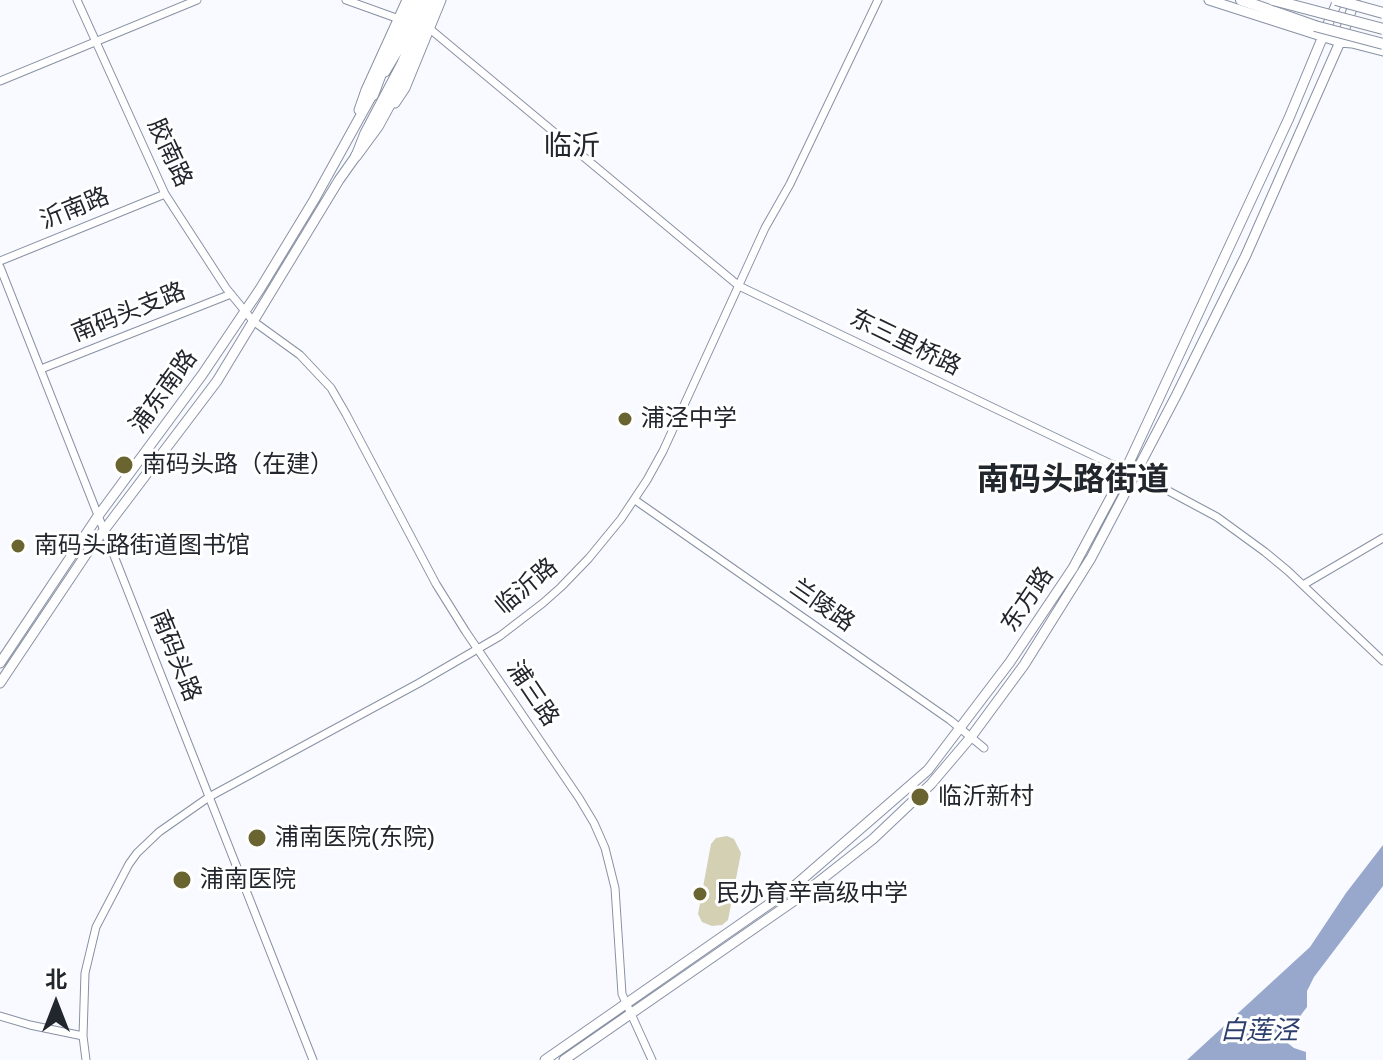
<!DOCTYPE html>
<html>
<head>
<meta charset="utf-8">
<style>
  body { margin:0 }
  #map { position:relative; width:1383px; height:1060px; overflow:hidden; background:#f8faff; font-family:Helvetica,"Noto Sans SC",sans-serif }
  canvas { display:block }
  .north { position:absolute; left:16px; top:964px; width:80px; height:80px; -webkit-text-stroke:6px #fff; paint-order:stroke; rotate:0deg; font-size:22px; font-weight:700; line-height:32px; text-align:center; color:#22262d }
  .north::after { content:''; display:block; margin:auto; width:28px; height:36px; background:#22262d; clip-path:polygon(50% 0,100% 100%,50% 72%,0 100%) }
</style>
</head>
<body>
<div id="map">
<canvas width="1383" height="1060"></canvas>
<div class="north">北</div>
</div>
<script>
const context = document.querySelector('canvas').getContext('2d');
context.lineJoin = 'round';
function paint(path, color) {
  context.fillStyle = color;
  context.fill(path, 'evenodd');
}
function poly(rows) {
  const path = new Path2D();
  for (const r of rows) {
    path.moveTo(r[0], r[1]);
    for (let i = 2; i < r.length; i += 2) path.lineTo(r[i], r[i + 1]);
  }
  return path;
}
function strokePath(path, color, width, dash) {
  context.strokeStyle = color;
  context.lineWidth = width;
  context.lineCap = dash ? 'butt' : 'round';
  context.setLineDash(dash || []);
  context.stroke(path);
}
function drawText(font, color, halo, rows, align = 'center') {
  context.font = font + ' Helvetica,"Noto Sans SC",sans-serif';
  context.lineWidth = 6;
  context.setLineDash([]);
  context.textBaseline = 'middle';
  context.strokeStyle = halo;
  context.fillStyle = color;
  for (const [text, x, y, turn = 0] of rows) {
    context.save();
    context.translate(x, y);
    context.rotate((+turn || 0) * Math.PI / 180);
    context.textAlign = isNaN(turn) ? turn : align;
    if (halo) context.strokeText(text, 0, 0);
    context.fillText(text, 0, 0);
    context.restore();
  }
}
paint(poly([
  [727,836,734,839,741,853,728,920,722,925,712,926,702,922,698,914,711,844,716,838]
]), '#d3d0b3');
paint(poly([
  [1383,845,1383,886,1314,977,1307,991,1307,1007,1291,1028,1285,1041,1294,1048,1306,1052,1306,1060,1187,1060,1310,947,1346,893]
]), '#98a8cc');
const minor = poly([
  [77,0,165,194,174,208,226,288,253,321,300,355,331,388,346,414,436,584,466,632,579,798,594,823,605,848,615,888,622,994,652,1060],
  [346,0,399,19],
  [430,29,739,286,1111,464,1135,473,1217,517,1265,552,1288,571,1383,661],
  [0,81,197,0],
  [0,261,165,194],
  [0,267,313,1060],
  [41,369,231,294],
  [635,500,950,720,984,748],
  [1303,585,1383,538],
  [0,1016,30,1025,83,1036],
  [86,1060,83,1036,85,973,96,927,129,864,137,853,159,832,209,797,419,683,500,636,543,603,561,587,589,558,621,519,647,480,663,451,765,228,790,184,878,0]
]);
const major = poly([
  [1209,0,1340,42,1352,43,1383,51],
  [385,72,404,40,421,0],
  [395,103,405,88,441,0],
  [359,110,366,90,407,0],
  [0,663,98,516,202,375,260,289,314,200,376,88],
  [0,683,89,550,217,381,339,180,356,156,365,133,402,63,429,0],
  [545,1060,791,889,928,770,1010,662,1073,568,1126,469,1289,118,1338,0],
  [564,1060,798,898,873,839,931,784,971,737,1024,665,1091,558,1177,394,1246,255,1340,42,1355,0]
]);
const highway = poly([
  [1241,0,1315,26],
  [373,95,385,63,414,0],
  [356,156,378,126,396,93,436,0]
]);
strokePath(minor, '#8891a4', 9);
strokePath(major, '#8891a4', 11);
strokePath(highway, '#8891a4', 12);
strokePath(minor, '#fff', 7);
strokePath(major, '#fff', 9);
strokePath(highway, '#fff', 10);
const highwayBridge = poly([
  [1273,0,1383,29],
  [1336,0,1383,13],
  [1315,26,1383,44]
]);
strokePath(highwayBridge, '#8891a4', 12, []);
strokePath(highwayBridge, '#fff', 10);
for (const [x, y, r, color] of [
  [625,419,8,"#6a6430"],
  [124,465,10,"#6a6430"],
  [18,546,8,"#6a6430"],
  [920,797,10,"#6a6430"],
  [257,838,10,"#6a6430"],
  [182,880,10,"#6a6430"],
  [700,894,8,"#6a6430"]
]) {
  const dot = new Path2D();
  dot.arc(x, y, r, 0, 2 * Math.PI);
  context.fillStyle = color;
  context.fill(dot);
  strokePath(dot, '#fff', 3);
}
drawText('24px', '#22262d', '#fff', [
  ["胶南路",169,153,65],
  ["沂南路",75,209,-22],
  ["南码头支路",129,313,-22],
  ["东三里桥路",905,343,26],
  ["浦东南路",164,392,-54],
  ["临沂路",527,587,-40],
  ["东方路",1028,600,-56],
  ["兰陵路",822,606,35],
  ["南码头路",175,656,68],
  ["浦三路",532,694,56]
]);
drawText('24px', '#22262d', '#fff', [
  ["浦泾中学",641,419],
  ["南码头路（在建）",142,465],
  ["南码头路街道图书馆",34,546],
  ["临沂新村",938,797],
  ["浦南医院(东院)",275,838],
  ["浦南医院",200,880],
  ["民办育辛高级中学",716,894]
], 'left');
drawText('italic 26px', '#2b3e6d', '#fff', [
  ["白莲泾",1259,1032]
]);
drawText('28px', '#22262d', '#fff', [
  ["临沂",572,147]
]);
drawText('bold 32px', '#22262d', '#fff', [
  ["南码头路街道",1073,481]
]);
</script>
</body>
</html>
